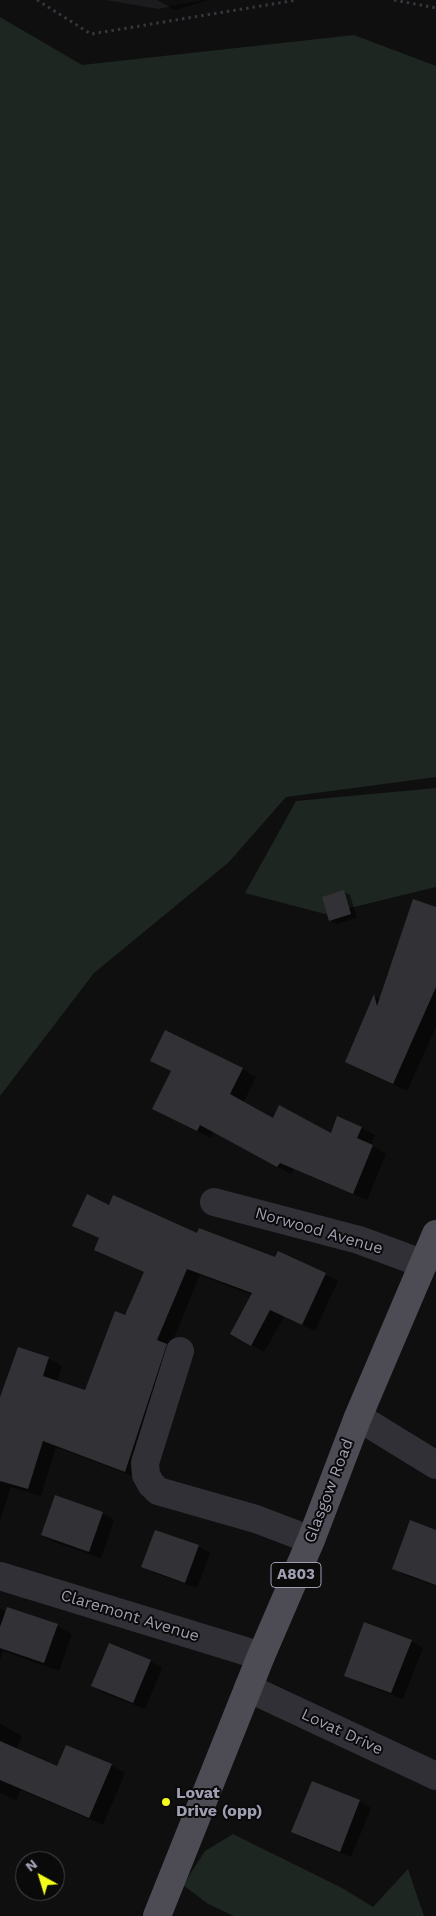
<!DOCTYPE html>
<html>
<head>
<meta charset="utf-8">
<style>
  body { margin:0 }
  #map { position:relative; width:436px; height:1916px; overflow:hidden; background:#0f0f10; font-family:"Work Sans",sans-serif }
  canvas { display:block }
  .north { position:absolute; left:15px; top:1851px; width:50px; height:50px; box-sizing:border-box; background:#0a0a0b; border:1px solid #46464e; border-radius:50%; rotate:321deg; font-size:14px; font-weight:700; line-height:20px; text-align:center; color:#a09fb2 }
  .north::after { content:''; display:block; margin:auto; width:18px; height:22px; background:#f5fc1b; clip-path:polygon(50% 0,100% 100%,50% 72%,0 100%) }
</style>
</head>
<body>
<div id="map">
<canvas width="436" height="1916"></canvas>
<div class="north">N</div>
</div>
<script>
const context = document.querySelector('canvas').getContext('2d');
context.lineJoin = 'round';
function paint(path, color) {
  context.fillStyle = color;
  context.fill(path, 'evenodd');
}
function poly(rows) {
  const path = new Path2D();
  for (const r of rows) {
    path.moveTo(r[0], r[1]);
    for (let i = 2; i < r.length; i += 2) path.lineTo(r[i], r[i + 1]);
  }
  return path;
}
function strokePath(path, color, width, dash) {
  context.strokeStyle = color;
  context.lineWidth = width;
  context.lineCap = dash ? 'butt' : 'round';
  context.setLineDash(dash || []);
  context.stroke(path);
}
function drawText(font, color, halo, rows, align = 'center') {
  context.font = font + ' "Work Sans",sans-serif';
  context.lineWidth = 4;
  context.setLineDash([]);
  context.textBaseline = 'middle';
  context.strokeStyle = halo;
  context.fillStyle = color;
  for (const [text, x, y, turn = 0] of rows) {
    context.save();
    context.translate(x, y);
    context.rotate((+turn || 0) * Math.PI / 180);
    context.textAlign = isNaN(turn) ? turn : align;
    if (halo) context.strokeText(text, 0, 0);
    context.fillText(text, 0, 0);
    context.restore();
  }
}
paint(poly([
  [106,0,204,0,158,9]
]), '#1c1b1d');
paint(poly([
  [0,17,82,65,354,35,436,66,436,777,286,797,229,862,94,973,0,1096],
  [436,788,436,887,325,914,245,893,296,801],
  [233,1834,342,1888,373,1907,408,1869,424,1916,234,1916,208,1904,183,1885,205,1851]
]), '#1d2621');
paint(poly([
  [157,0,209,0,175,10],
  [344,892,350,895,357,918,336,924,330,920],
  [436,908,436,1027,407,1091,347,1062,375,996,381,1000],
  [152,1061,242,1069,256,1077,243,1103,273,1119,331,1135,362,1128,375,1135,371,1145,386,1154,367,1200,294,1169,291,1174,214,1132,211,1138,154,1109,172,1072],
  [110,1206,325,1274,338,1281,315,1331,284,1317,264,1352,231,1334,252,1295,200,1275,170,1347,138,1478,56,1447,41,1496,11,1487,0,1521,0,1394,2,1395,18,1348,49,1359,62,1366,57,1382,86,1391,126,1316,145,1273,96,1249,100,1239,87,1233],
  [102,1513,114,1520,101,1558,54,1542,42,1535],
  [436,1531,436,1586,405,1575,393,1568],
  [198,1546,210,1553,197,1588,154,1573,143,1566],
  [0,1609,57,1626,72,1634,59,1671,3,1651,0,1660],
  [411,1641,423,1648,403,1699,358,1682,346,1675],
  [150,1661,162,1668,145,1709,104,1693,93,1686],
  [0,1724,22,1736,16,1750,58,1768,111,1765,125,1773,103,1825,21,1790,16,1800,0,1793],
  [313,1782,360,1801,371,1808,351,1857,305,1839,293,1832]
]), '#0007');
paint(poly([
  [344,890,351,914,329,921,322,897],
  [413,899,436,907,436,987,393,1084,345,1062,374,994,377,1006],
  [165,1030,243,1068,230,1094,273,1118,279,1105,331,1133,337,1116,362,1127,357,1138,373,1145,353,1194,280,1163,277,1167,200,1125,197,1131,152,1109,171,1071,150,1061],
  [87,1194,109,1205,113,1195,197,1233,199,1228,275,1257,278,1251,326,1273,302,1325,270,1310,251,1346,230,1334,252,1293,187,1269,157,1340,167,1344,125,1472,43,1441,28,1489,0,1481,0,1397,18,1347,49,1357,43,1376,85,1390,115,1311,125,1315,144,1272,94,1250,99,1238,72,1226],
  [55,1495,103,1512,89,1552,41,1535],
  [410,1520,436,1530,436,1585,392,1569],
  [155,1530,199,1545,185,1583,141,1567],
  [7,1607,58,1624,44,1663,0,1648,0,1627],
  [364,1622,412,1640,391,1693,344,1676],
  [109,1643,151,1660,133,1703,91,1686],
  [0,1741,57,1766,66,1745,112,1764,89,1818,0,1780],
  [312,1781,360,1800,340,1852,291,1832]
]), '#323135');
strokePath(poly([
  [37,0,91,34,297,0],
  [394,0,436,8]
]), '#36363d', 3, [2.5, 4]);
strokePath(poly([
  [214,1202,359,1240,424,1264],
  [180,1351,145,1463,146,1475,151,1484,158,1491,256,1519,311,1540],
  [358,1417,436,1465],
  [0,1576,261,1656],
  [248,1688,436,1776]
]), '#313036', 28);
strokePath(poly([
  [157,1916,261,1656,311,1540,358,1417,436,1234]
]), '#4d4c55', 28);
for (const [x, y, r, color] of [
  [166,1802,5,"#f5fc1b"]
]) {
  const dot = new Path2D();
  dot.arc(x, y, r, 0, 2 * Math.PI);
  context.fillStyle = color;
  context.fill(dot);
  strokePath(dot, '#0a0a0b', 2);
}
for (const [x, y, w] of [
  [296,1575,50]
]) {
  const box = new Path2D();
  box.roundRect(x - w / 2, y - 12.5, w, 25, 4);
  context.fillStyle = '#0a0a0b';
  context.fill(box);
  strokePath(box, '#a09fb2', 1);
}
drawText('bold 15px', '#a09fb2', null, [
  ["A803",296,1575]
]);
drawText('16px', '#a09fb2', '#0a0a0b', [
  ["Norwood Avenue",319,1231,16],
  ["Glasgow Road",329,1491,-69],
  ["Claremont Avenue",130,1616,17],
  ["Lovat Drive",342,1732,25]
]);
drawText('bold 16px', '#a09fb2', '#0a0a0b', [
  ["Lovat",176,1793],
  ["Drive (opp)",176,1811]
], 'left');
</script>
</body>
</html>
